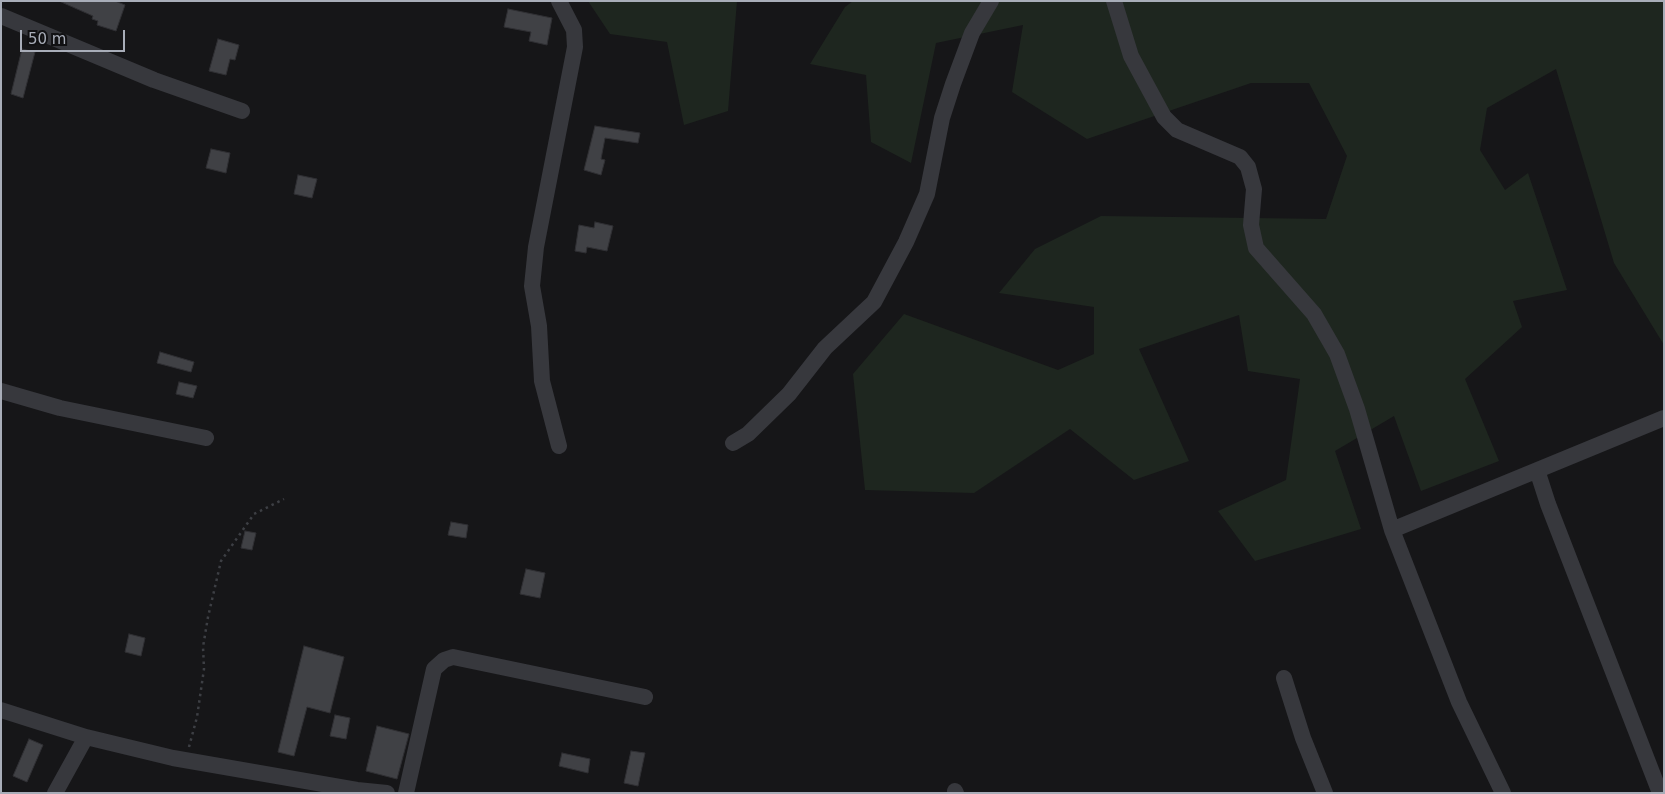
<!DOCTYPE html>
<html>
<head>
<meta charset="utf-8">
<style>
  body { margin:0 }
  #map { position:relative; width:1665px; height:794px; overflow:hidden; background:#161618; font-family:"DejaVu Sans",sans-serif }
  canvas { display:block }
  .frame { position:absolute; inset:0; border:2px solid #a8adb8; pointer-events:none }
  .scale { position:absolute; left:20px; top:30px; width:105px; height:22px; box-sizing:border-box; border:2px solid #a8adb8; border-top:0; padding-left:6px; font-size:15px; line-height:18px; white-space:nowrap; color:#a8adb8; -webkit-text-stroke:4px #111113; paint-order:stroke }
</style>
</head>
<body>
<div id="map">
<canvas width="1665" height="794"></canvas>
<div class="frame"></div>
<div class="scale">50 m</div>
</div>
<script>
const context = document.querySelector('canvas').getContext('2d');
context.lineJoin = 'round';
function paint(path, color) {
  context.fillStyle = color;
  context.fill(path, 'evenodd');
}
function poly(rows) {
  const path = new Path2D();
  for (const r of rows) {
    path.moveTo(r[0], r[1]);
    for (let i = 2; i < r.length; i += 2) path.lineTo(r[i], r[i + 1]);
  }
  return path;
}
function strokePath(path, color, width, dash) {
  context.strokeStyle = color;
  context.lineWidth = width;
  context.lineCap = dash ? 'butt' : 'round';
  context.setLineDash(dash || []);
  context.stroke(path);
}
paint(poly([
  [588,1,737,1,728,111,684,125,667,42,610,34],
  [853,1,1664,1,1664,345,1614,263,1556,69,1487,108,1480,150,1505,190,1528,173,1567,290,1513,301,1522,327,1465,379,1499,461,1421,491,1394,416,1335,451,1361,529,1255,561,1218,511,1286,480,1300,379,1248,371,1239,315,1139,349,1189,461,1134,480,1070,429,974,493,865,490,853,374,904,314,1058,370,1094,354,1094,307,999,293,1035,249,1101,216,1326,219,1347,156,1309,83,1251,83,1087,139,1012,92,1023,25,936,43,911,163,871,142,866,75,810,64,845,7]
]), '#1e261f');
const building = poly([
  [59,1,115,1,125,5,116,31,97,25,98,21,92,19,93,16,59,1],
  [508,9,552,18,547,45,529,41,531,32,504,27,508,9],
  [218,39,239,45,235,60,230,59,226,75,209,71,218,39],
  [22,49,35,52,23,98,11,94,22,49],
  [595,126,640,133,638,143,605,138,601,159,605,160,601,175,584,170,595,126],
  [211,149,230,153,226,173,206,168,211,149],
  [298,175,317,179,312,198,294,194,298,175],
  [595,222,613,226,607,251,587,247,586,253,575,251,579,225,594,228,595,222],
  [160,352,194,362,191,372,157,363,160,352],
  [179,382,197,386,193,398,176,394,179,382],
  [451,522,468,525,466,538,448,535,451,522],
  [245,531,256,533,252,550,241,548,245,531],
  [526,569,545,573,540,598,520,594,526,569],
  [129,634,145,638,141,656,125,652,129,634],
  [304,646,344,657,330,713,307,707,294,756,278,752,304,646],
  [335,715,350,718,346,739,330,736,335,715],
  [377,726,409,734,397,779,366,771,377,726],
  [29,739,43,745,27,782,13,776,29,739],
  [631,751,645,753,638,786,624,783,631,751],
  [562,753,590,759,588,773,559,766,562,753]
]);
paint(building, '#404145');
strokePath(building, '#303034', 1);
strokePath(poly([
  [189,747,197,717,204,669,203,647,208,617,221,561,254,514,284,499]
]), '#3d3f44', 2.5, [2.5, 4]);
strokePath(poly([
  [559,1,574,30,575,47,536,247,532,286,539,326,542,381,559,446],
  [1114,1,1131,56,1164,117,1177,130,1240,157,1248,167,1254,189,1251,225,1256,248,1314,314,1337,354,1357,409,1392,530,1459,702,1503,793],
  [1,16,154,80,242,111],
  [1,391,60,408,206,438],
  [733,443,748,434,789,394,825,348,874,302,906,242,927,194,942,118,953,84,972,33,991,1],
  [1537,470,1548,504,1660,793],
  [1392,530,1664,418],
  [1284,678,1303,738,1325,793],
  [1,710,86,737,173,758,357,790,387,793],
  [955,791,956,793],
  [55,793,86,737],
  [406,793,434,669,444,660,453,657,645,697]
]), '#37383d', 16);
</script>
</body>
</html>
